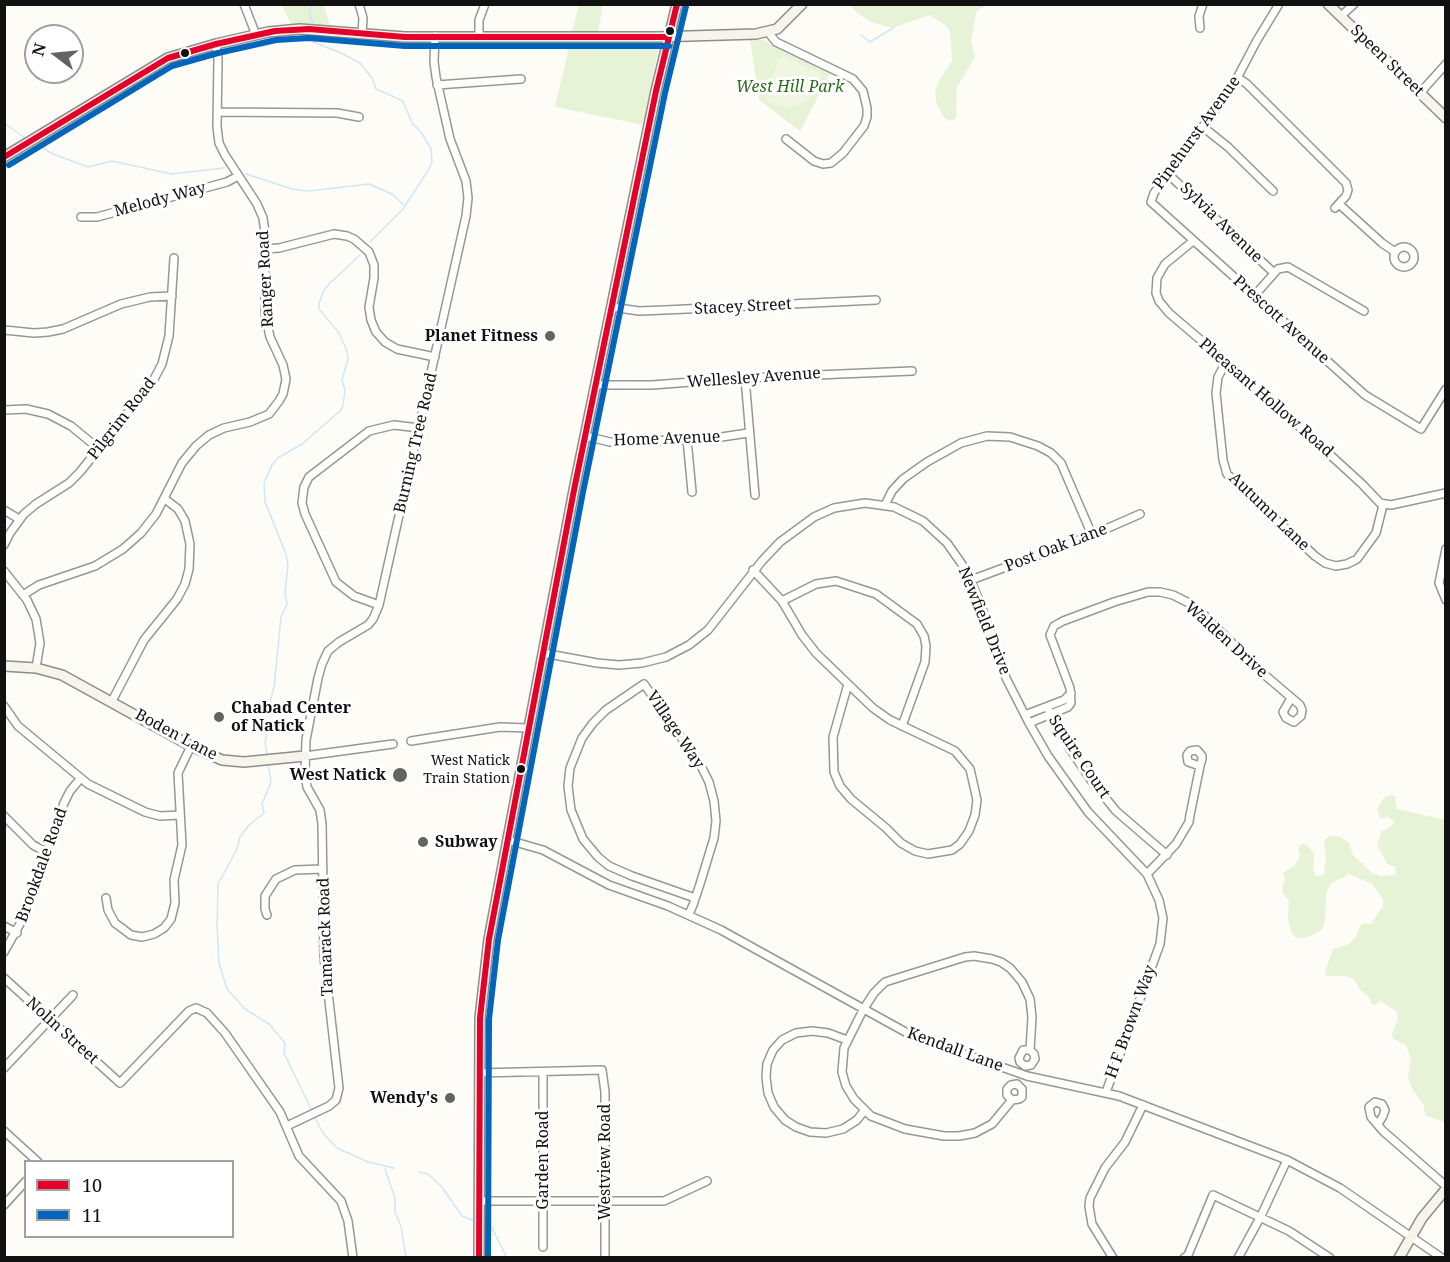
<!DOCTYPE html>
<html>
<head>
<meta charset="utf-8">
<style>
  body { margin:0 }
  #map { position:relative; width:1450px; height:1262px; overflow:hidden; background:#fdfcf7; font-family:"Noto Serif",serif }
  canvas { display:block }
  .frame { position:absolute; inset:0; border:6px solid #111; pointer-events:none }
  .legend { position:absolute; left:24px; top:1160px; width:210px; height:78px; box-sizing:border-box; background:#fff; border:2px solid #a0a0a0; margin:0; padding:8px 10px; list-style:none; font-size:18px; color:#111 }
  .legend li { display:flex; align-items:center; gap:12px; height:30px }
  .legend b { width:30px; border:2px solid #a0a0a0 }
  .north { position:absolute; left:24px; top:24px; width:60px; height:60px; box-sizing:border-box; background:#fff; border:2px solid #a0a0a0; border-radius:50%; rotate:286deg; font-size:16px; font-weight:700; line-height:24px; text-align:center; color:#111 }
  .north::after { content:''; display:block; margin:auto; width:21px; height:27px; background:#646362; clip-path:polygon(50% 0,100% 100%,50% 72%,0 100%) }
</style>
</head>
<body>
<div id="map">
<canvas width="1450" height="1262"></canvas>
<div class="frame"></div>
<ul class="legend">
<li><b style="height:8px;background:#e4002b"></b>10</li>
<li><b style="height:8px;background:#0065bd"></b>11</li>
</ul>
<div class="north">N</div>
</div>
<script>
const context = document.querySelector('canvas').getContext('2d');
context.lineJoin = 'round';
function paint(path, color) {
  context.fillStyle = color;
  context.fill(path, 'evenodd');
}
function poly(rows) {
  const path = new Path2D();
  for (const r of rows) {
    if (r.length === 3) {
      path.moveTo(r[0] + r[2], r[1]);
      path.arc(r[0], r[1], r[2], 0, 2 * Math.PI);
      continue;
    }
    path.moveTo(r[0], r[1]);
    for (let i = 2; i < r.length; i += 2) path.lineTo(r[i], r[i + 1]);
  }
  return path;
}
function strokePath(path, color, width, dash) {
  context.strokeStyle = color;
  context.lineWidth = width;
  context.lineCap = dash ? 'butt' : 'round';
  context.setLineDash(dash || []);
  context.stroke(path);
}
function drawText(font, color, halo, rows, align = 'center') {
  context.font = font + ' "Noto Serif",serif';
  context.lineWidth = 6;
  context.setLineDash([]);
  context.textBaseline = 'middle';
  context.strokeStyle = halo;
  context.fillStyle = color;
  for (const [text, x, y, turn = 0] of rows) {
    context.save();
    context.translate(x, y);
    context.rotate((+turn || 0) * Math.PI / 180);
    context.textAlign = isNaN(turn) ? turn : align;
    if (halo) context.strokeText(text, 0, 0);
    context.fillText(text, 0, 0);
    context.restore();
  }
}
paint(poly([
  [579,4,603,5,598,32,572,32],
  [282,5,324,5,330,26,291,24],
  [850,5,991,5,980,8,976,13,971,41,975,57,957,87,956,118,950,121,944,118,936,102,935,90,940,79,952,61,950,31,944,24,929,15,893,28,871,22,856,12],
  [750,40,763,40,830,74,800,131,759,100],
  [650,42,656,45,658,51,644,125,555,107,570,43],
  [1395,795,1397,809,1445,820,1445,1122,1426,1116,1423,1104,1413,1090,1408,1077,1411,1058,1406,1045,1393,1039,1392,1034,1398,1019,1396,1011,1381,1001,1375,1005,1371,1003,1369,997,1360,990,1354,979,1346,976,1326,976,1325,971,1333,949,1349,944,1355,938,1360,926,1365,923,1371,924,1383,906,1383,899,1377,890,1372,884,1349,874,1330,884,1326,894,1325,922,1322,929,1313,935,1304,938,1295,937,1291,931,1288,920,1289,901,1283,894,1282,886,1285,880,1283,873,1295,865,1300,856,1298,847,1303,843,1310,848,1314,854,1313,870,1315,876,1324,875,1326,857,1324,841,1329,836,1341,837,1349,843,1353,855,1372,873,1381,876,1395,875,1396,871,1394,866,1387,864,1377,845,1382,831,1392,826,1394,821,1387,817,1380,819,1377,809,1382,800,1388,796]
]), '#e7f3d7');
paint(poly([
  [783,56,822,74,819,85,814,94,806,102,796,106,785,107,774,105,765,99,779,59]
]), '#f0f6e1');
strokePath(poly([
  [312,4,309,12,313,25],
  [312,34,313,42,341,53,360,63,372,78,376,89,403,101,412,123,421,132,431,149,432,162,429,169,403,209,370,242],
  [861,35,870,42,893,28],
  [4,123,24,137],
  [37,145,53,154,88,167,112,161,172,174,224,168],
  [246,174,292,189,309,191,369,184,392,194,405,206],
  [267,756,265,742,267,732,265,722,274,687,281,617,287,604,285,592,288,565,286,554,265,502,264,483,272,465,278,458,302,444,340,411,343,406,345,390,342,380,348,359,347,351,339,333,319,309,319,304,323,292,329,284,360,255],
  [268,764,271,782,262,804,264,813,249,825,240,837,237,849,218,884,217,926,219,963,227,989,245,1009,269,1024,285,1043,284,1053,312,1111],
  [314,1116,323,1133,337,1148,368,1162,394,1168],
  [385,1169,395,1198,395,1212,401,1226,406,1258],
  [419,1172,428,1174,442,1187,462,1216,475,1221],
  [483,1223,491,1226,507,1258]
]), '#cde8f7', 1.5);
const street = poly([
  [244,4,256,35],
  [359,4,363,18,362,34],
  [1279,4,1256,42,1234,84,1154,193,1151,202,1365,395,1421,429,1446,389],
  [1341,16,1354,4],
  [1200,28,1199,16,1203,4],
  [768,32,776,42,853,79,863,91,867,108,867,117,864,126,843,153,831,163,823,164,814,161,786,139],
  [479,37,479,20,485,4],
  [1238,78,1247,84,1346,183,1348,190,1346,196,1335,208],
  [437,85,521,79],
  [1420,93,1446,64],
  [218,112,337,113,359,117],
  [1203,127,1228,147,1273,191],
  [1168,174,1274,273],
  [1339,204,1382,243,1395,252],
  [81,217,97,217,227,182,238,176],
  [1193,241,1165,264,1157,278,1156,293,1159,301,1169,313,1257,388,1362,484,1380,503,1391,505,1446,493],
  [1404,257,10],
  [265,249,279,248,334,234,347,236,354,239,369,252,374,265,374,278,369,307,371,320,376,332,385,342,397,349,435,357],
  [1254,296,1278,269,1288,267,1364,311],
  [611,307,639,311,665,310,876,300],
  [4,330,34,333,48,332,63,329,121,304,150,297,172,296],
  [1226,362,1218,377,1216,393,1223,460,1227,474,1315,556,1325,563,1336,566,1347,564,1357,559,1376,533,1383,505],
  [745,378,755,495],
  [595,385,652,385,745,378,912,371],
  [4,410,26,409,48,414,71,426,99,449],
  [585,436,610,442,624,442,715,438,748,433],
  [687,439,692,492],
  [885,505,892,491,903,479,927,462,961,443,987,436,1010,437,1038,446,1051,453,1061,463,1092,535],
  [4,510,19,519],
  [4,545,10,533,24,514,36,504,69,483,80,472,153,381,162,364,169,336,174,258],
  [1446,549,1439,583,1446,600],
  [753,570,782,601,802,635,816,653,848,684],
  [4,571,27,600,36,619,40,643,36,668],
  [971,580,1092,535,1140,514],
  [23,595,39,585,95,566,123,549,141,533,156,514,182,463,196,446,209,435,224,428,250,422,269,414,279,401,283,394,286,379,283,365,270,337,265,313,265,232,263,218,257,204,225,155,219,143,217,127,218,59,216,44],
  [782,601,816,584,836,581,876,594,917,624,924,636,926,646,925,662,902,726],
  [379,605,354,596,336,582,305,514,302,503,304,487,309,477,369,431,394,425,419,428],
  [543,653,597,663,619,665,642,663,666,657,689,645,708,630,762,561,780,542,814,517,834,508,865,503,894,507,923,521,947,543,966,570,981,605,1006,678,1029,723,1048,756,1088,812,1147,874,1159,900,1163,918,1160,944,1106,1092],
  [848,684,873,708,890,720,955,751,970,769,977,800,975,815,969,831,960,844,952,850,928,854,915,851,901,843,886,828,851,799,840,786,834,772,833,737,848,684],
  [112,701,144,640,177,599,185,584,189,569,190,544,185,521,178,509,165,499],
  [4,706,18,726,88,784,145,812,160,816,180,815],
  [1047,707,1070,749,1091,780,1116,811,1167,855],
  [1025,715,1064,700,1071,693],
  [1029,723,1068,707,1071,703,1070,688,1050,635,1054,626,1063,621,1114,602,1148,592,1160,592,1173,595,1187,602,1201,612,1260,671,1300,705,1302,710,1301,716,1294,722,1286,718,1283,712,1291,698],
  [411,741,500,727,528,728],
  [305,756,393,744],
  [4,816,33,845,46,852],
  [508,840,543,850,609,885,668,906,721,930,909,1034,1027,1076,1119,1096,1287,1160,1340,1188,1442,1258],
  [1147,874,1176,844,1189,822,1190,815,1200,766,1202,759,1202,756,1197,750,1190,751,1187,755,1188,762,1200,766],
  [106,898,108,910,115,923,131,935,142,937,154,934,164,928,171,919,175,903,174,880,182,845,178,773,191,746],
  [689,914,693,905,700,884,714,838,716,821,714,801,709,782,701,766,644,684,606,710,593,723,582,738,570,768,568,786,571,810,583,839,598,857,609,866,632,876,695,898],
  [267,915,265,909,265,896,276,879,295,870,323,869],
  [4,926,17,933],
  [4,952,21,922,64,803,70,791,80,779],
  [4,978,120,1083,189,1011,196,1008,207,1013,225,1033,280,1112,299,1156,341,1201,348,1221,353,1258],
  [847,1040,828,1033,812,1031,796,1033,782,1040,773,1050,767,1064,766,1077,768,1093,774,1107,785,1120,796,1127,810,1132,826,1133,843,1129,857,1120,864,1111],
  [4,1068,73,995],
  [543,1072,543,1247],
  [479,1073,602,1070,605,1092,605,1255],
  [1012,1100,1007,1095,1007,1089,1011,1085,1017,1084,1022,1089,1022,1097,1019,1099,1012,1100,992,1124,975,1133,959,1136,944,1136,905,1129,871,1116,854,1099,846,1086,842,1072,844,1048,863,1010,874,993,885,982,965,957,974,956,992,959,1001,962,1010,968,1022,982,1030,999,1032,1017,1030,1050,1023,1050,1019,1058,1020,1062,1025,1066,1031,1065,1035,1059,1034,1054,1030,1050],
  [1378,1124,1383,1116,1385,1110,1382,1104,1375,1102,1369,1107,1371,1117,1383,1131,1446,1186],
  [287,1126,329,1106,336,1100,339,1088,324,957,322,824,320,810,307,787,305,773,306,740,318,678,322,664,328,651,339,642,368,625,373,619,379,605,466,216,468,198,466,181,450,139,436,77,434,62,435,36],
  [4,1131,38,1162],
  [479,1201,664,1201,707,1181],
  [4,1205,26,1181],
  [1113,1258,1092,1224,1089,1206,1090,1198,1105,1168,1125,1142,1143,1105],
  [1184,1258,1188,1255,1213,1195,1289,1231,1330,1258],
  [1238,1258,1261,1216,1287,1160]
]);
const secondary = poly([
  [1328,4,1446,118],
  [4,157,168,58,216,44,268,32,300,29,405,37,656,37,756,34,777,29,802,4],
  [4,666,36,668,62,675,191,746,222,760,244,762,305,756],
  [479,1258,480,1018,489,939,574,490,656,91,677,4],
  [1399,1258,1422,1218,1446,1189]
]);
strokePath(street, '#979795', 10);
strokePath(secondary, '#8e8d8b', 12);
strokePath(street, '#fffffe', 7);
strokePath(secondary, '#f6f4eb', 9);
strokePath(poly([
  [4,157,168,58,216,44,275,31,309,29,405,37,669,37],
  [479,1258,480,1018,489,939,574,490,656,91,677,4]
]), '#e4002b', 6);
strokePath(poly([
  [9,165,172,66,218,53,276,40,309,38,405,46,669,46],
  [488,1258,489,1019,498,940,583,492,665,93,686,6]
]), '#0065bd', 6);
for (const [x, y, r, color] of [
  [670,31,5,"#111"],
  [185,53,5,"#111"],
  [550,336,6,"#646362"],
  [219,717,6,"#646362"],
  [521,769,5,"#111"],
  [400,775,8,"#646362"],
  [423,842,6,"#646362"],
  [450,1098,6,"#646362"]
]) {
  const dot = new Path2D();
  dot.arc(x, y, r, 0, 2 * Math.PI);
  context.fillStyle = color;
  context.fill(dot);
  strokePath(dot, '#fff', 2);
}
drawText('14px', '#111', '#fff', [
  ["West Natick",510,761],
  ["Train Station",510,779]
], 'right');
drawText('16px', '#111', '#fff', [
  ["Speen Street",1387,61,44],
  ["Pinehurst Avenue",1197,133,-54],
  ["Melody Way",160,200,-15],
  ["Sylvia Avenue",1221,223,44],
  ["Ranger Road",266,279,-93],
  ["Stacey Street",743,307,-3],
  ["Prescott Avenue",1281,320,42],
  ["Wellesley Avenue",754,378,-4],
  ["Pheasant Hollow Road",1266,398,41],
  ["Pilgrim Road",122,419,-52],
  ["Home Avenue",667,439,-2],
  ["Burning Tree Road",416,443,-77],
  ["Autumn Lane",1269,512,44],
  ["Post Oak Lane",1056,548,-21],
  ["Newfield Drive",984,621,68],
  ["Walden Drive",1226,640,42],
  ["Village Way",675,730,56],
  ["Boden Lane",176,735,28],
  ["Squire Court",1079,757,56],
  ["Brookdale Road",42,865,-70],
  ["Tamarack Road",326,937,-92],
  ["H F Brown Way",1131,1022,-70],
  ["Nolin Street",62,1031,42],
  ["Kendall Lane",955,1050,20],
  ["Garden Road",543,1160,-90],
  ["Westview Road",605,1162,-90]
]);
drawText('italic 16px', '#2f6b1f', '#fff', [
  ["West Hill Park",790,87]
]);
drawText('bold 16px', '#111', '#fff', [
  ["Planet Fitness",538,336],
  ["Chabad Center",231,708,"left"],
  ["of Natick",231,726,"left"],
  ["West Natick",386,775],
  ["Subway",435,842,"left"],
  ["Wendy's",438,1098]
], 'right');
</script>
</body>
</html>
